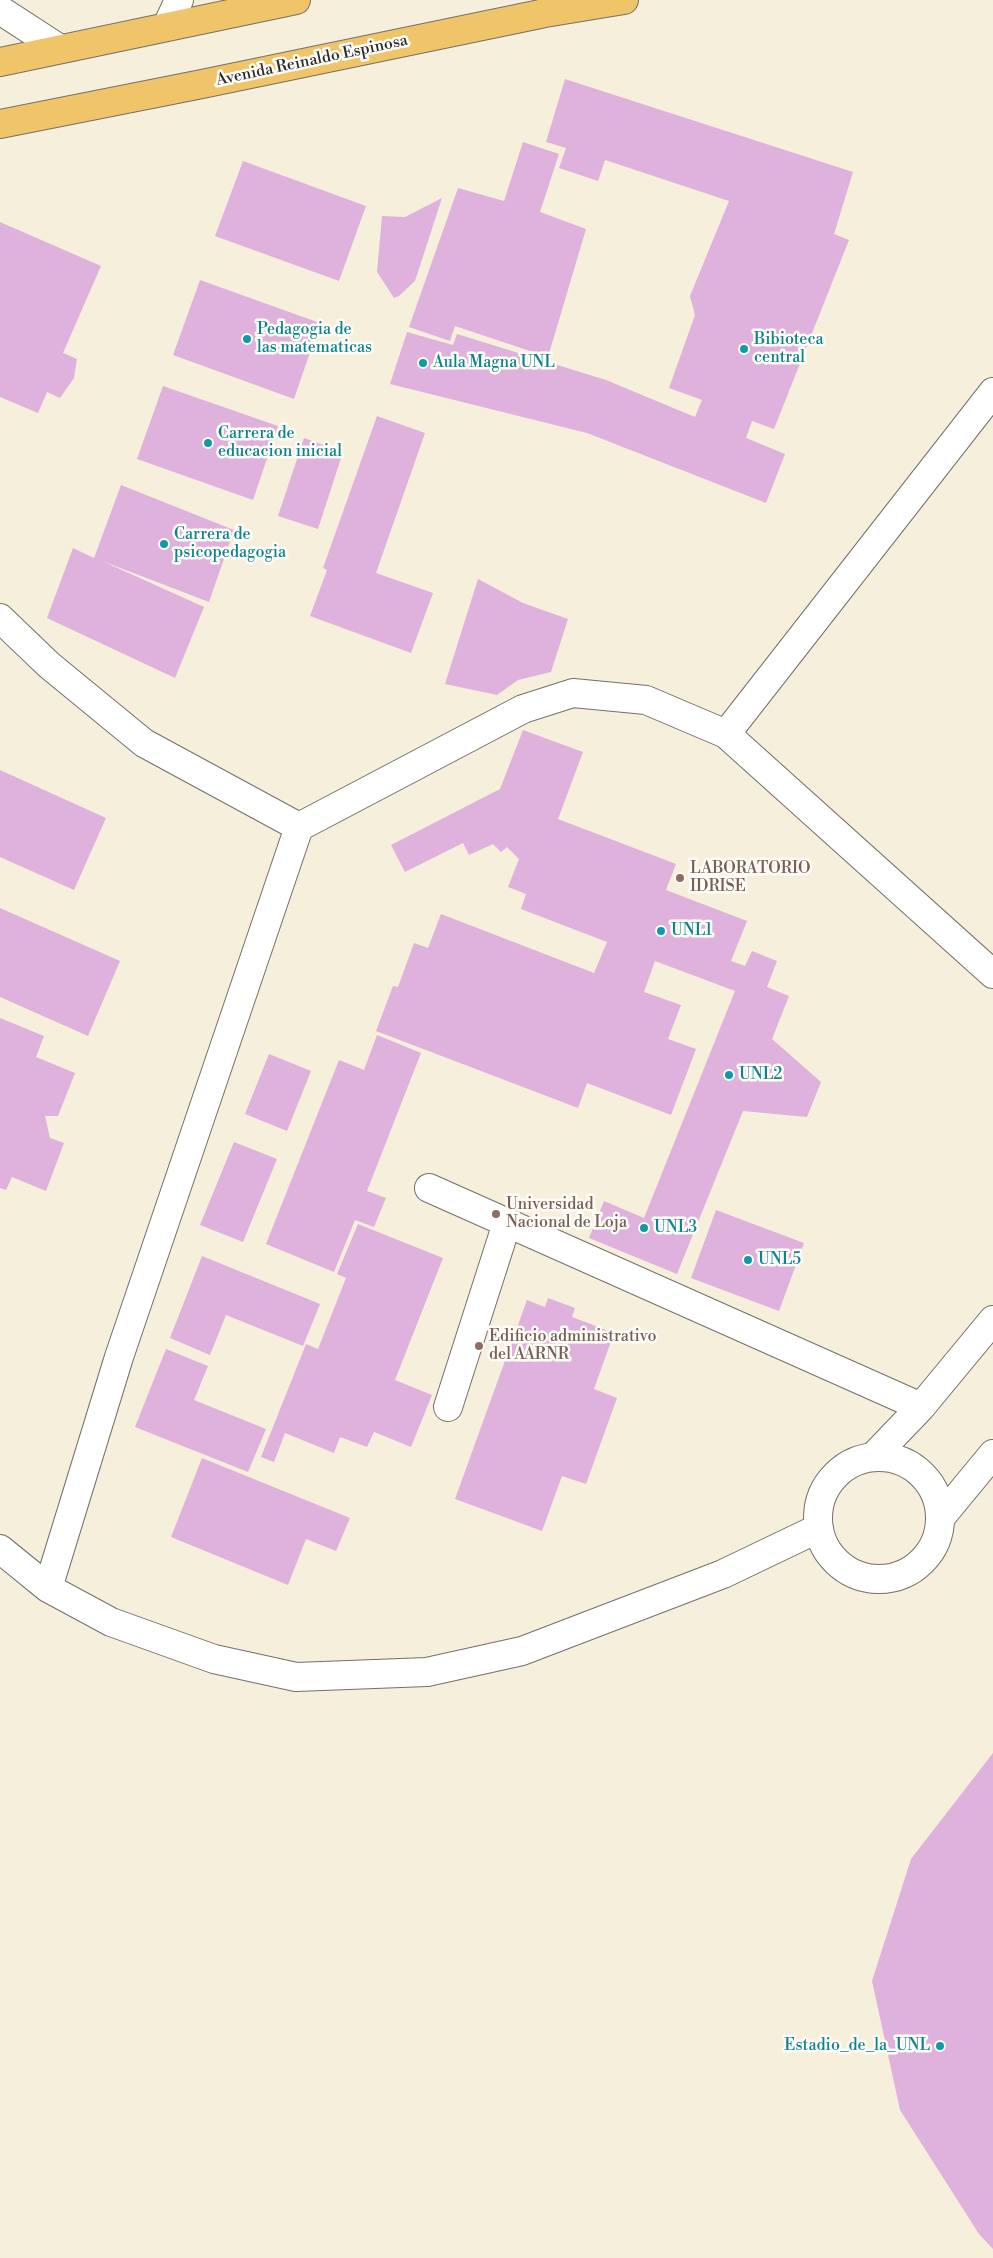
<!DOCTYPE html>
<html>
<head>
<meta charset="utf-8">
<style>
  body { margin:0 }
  canvas { display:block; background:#f6efdc }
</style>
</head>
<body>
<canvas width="993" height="2258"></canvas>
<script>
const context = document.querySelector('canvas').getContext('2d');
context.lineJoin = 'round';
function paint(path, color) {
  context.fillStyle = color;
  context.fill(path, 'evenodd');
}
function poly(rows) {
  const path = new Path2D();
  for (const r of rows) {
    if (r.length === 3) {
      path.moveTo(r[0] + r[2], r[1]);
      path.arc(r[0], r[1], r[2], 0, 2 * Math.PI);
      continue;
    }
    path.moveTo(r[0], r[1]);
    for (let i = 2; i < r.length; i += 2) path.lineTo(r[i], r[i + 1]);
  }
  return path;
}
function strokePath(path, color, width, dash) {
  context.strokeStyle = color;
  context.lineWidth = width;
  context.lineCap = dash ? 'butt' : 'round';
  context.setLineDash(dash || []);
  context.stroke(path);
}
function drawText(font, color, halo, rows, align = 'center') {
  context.font = font + ' "Libre Bodoni",serif';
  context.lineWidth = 5;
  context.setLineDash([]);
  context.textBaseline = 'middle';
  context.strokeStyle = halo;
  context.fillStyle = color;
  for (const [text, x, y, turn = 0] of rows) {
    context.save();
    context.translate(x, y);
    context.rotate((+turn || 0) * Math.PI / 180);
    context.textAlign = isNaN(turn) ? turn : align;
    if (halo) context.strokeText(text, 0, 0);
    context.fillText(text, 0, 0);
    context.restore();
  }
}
paint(poly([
  [565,79,853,172,834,234,849,240,774,429,752,421,746,438,785,454,766,503,587,433,390,384,407,332,453,345,457,334,606,380,695,417,702,400,669,388,695,315,690,296,729,201,605,160,598,181,559,168,566,148,546,142],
  [523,142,559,154,540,212,586,229,548,357,455,326,450,341,409,327,458,188,504,201],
  [243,161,366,206,339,281,215,236],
  [442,198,415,281,399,296,394,298,377,272,382,216,405,217],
  [0,222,101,266,63,353,77,359,74,378,60,398,47,392,38,413,0,397],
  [200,280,320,323,294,399,173,355],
  [163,386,278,426,253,500,137,459],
  [377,416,425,433,376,573,433,593,411,653,310,616,327,570,323,568],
  [304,438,343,452,318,529,278,516],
  [121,485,234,530,209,602,102,561,204,607,175,678,47,618,73,548,94,558],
  [478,579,523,603,568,619,551,672,518,680,497,695,445,684],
  [523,730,583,752,558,819,676,864,666,890,747,921,731,961,745,966,752,951,777,961,767,987,789,996,772,1039,821,1082,807,1117,743,1111,677,1274,589,1238,604,1201,644,1218,735,991,655,961,644,992,681,1005,668,1039,696,1049,671,1115,587,1083,578,1108,376,1031,393,986,398,987,414,943,428,948,441,914,594,973,607,942,521,909,526,894,508,887,519,859,507,847,501,852,493,844,469,855,463,843,405,872,391,845,500,789],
  [0,770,106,818,74,890,0,857],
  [0,908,120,961,88,1036,0,997],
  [0,1018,44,1036,36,1057,75,1073,58,1116,45,1116,50,1138,64,1143,46,1191,12,1177,6,1190,0,1188],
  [377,1035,421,1053,367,1191,386,1198,374,1227,355,1220,334,1272,266,1244,339,1060,364,1070],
  [269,1054,311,1071,287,1131,245,1114],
  [234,1142,277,1159,243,1242,200,1225],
  [716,1210,804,1243,779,1311,691,1278],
  [358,1224,443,1258,395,1380,432,1395,411,1447,374,1432,367,1447,340,1437,334,1453,285,1433,274,1462,261,1457,306,1344,318,1349,346,1278,337,1274],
  [202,1256,320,1304,303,1346,226,1315,210,1355,170,1338],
  [548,1298,575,1308,572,1317,614,1333,594,1389,617,1398,586,1484,562,1476,542,1531,455,1499,527,1300,545,1307],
  [166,1349,208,1366,194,1400,266,1429,248,1472,135,1427],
  [202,1458,350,1518,336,1551,306,1539,288,1585,171,1537],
  [993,1753,993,2249,979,2234,900,2110,872,1981,911,1859]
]), '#deb2dc');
const minor = poly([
  [0,10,60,49],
  [167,26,179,0],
  [0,618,49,665,144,743,299,827],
  [726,734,993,392],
  [429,1188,921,1407],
  [448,1407,507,1223],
  [874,1456,921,1407,993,1320],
  [879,1518,61],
  [941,1517,993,1454],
  [0,1549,48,1588,111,1622,214,1659,296,1677,427,1672,522,1651,723,1574,819,1528],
  [48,1588,119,1357,299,827,523,709,573,693,646,700,726,734,993,974]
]);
const major = poly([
  [0,62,296,0],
  [0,124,202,84,545,13,624,0]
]);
strokePath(minor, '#727069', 30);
strokePath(major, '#727069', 30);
strokePath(minor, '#fff', 28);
strokePath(major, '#f0c469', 28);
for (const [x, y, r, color] of [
  [247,339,5,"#0f9aa8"],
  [744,349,5,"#0f9aa8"],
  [423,363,5,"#0f9aa8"],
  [208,443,5,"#0f9aa8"],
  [164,544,5,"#0f9aa8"],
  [680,878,5,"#8d6e63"],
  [661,931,5,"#0f9aa8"],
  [729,1075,5,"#0f9aa8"],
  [496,1214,5,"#8d6e63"],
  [644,1228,5,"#0f9aa8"],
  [748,1260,5,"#0f9aa8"],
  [479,1346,5,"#8d6e63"],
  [940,2046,5,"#0f9aa8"]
]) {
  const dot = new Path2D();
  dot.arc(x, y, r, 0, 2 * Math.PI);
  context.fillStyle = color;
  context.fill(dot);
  strokePath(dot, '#fdfcf7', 2);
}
drawText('16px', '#2b2b2b', '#fdfcf7', [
  ["Avenida Reinaldo Espinosa",312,61,-12]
]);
drawText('16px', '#0d838f', '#fdfcf7', [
  ["Pedagogia de",257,330],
  ["las matematicas",257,348],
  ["Bibioteca",754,340],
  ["central",754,358],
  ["Aula Magna UNL",433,363],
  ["Carrera de",218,434],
  ["educacion inicial",218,452],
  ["Carrera de",174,535],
  ["psicopedagogia",174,553],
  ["UNL1",671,931],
  ["UNL2",739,1075],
  ["UNL3",654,1228],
  ["UNL5",758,1260],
  ["Estadio_de_la_UNL",930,2046,"right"]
], 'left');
drawText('16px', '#785e54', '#fdfcf7', [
  ["LABORATORIO",690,869],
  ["IDRISE",690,887],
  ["Universidad",506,1205],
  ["Nacional de Loja",506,1223],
  ["Edificio administrativo",489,1337],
  ["del AARNR",489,1355]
], 'left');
</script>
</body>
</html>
